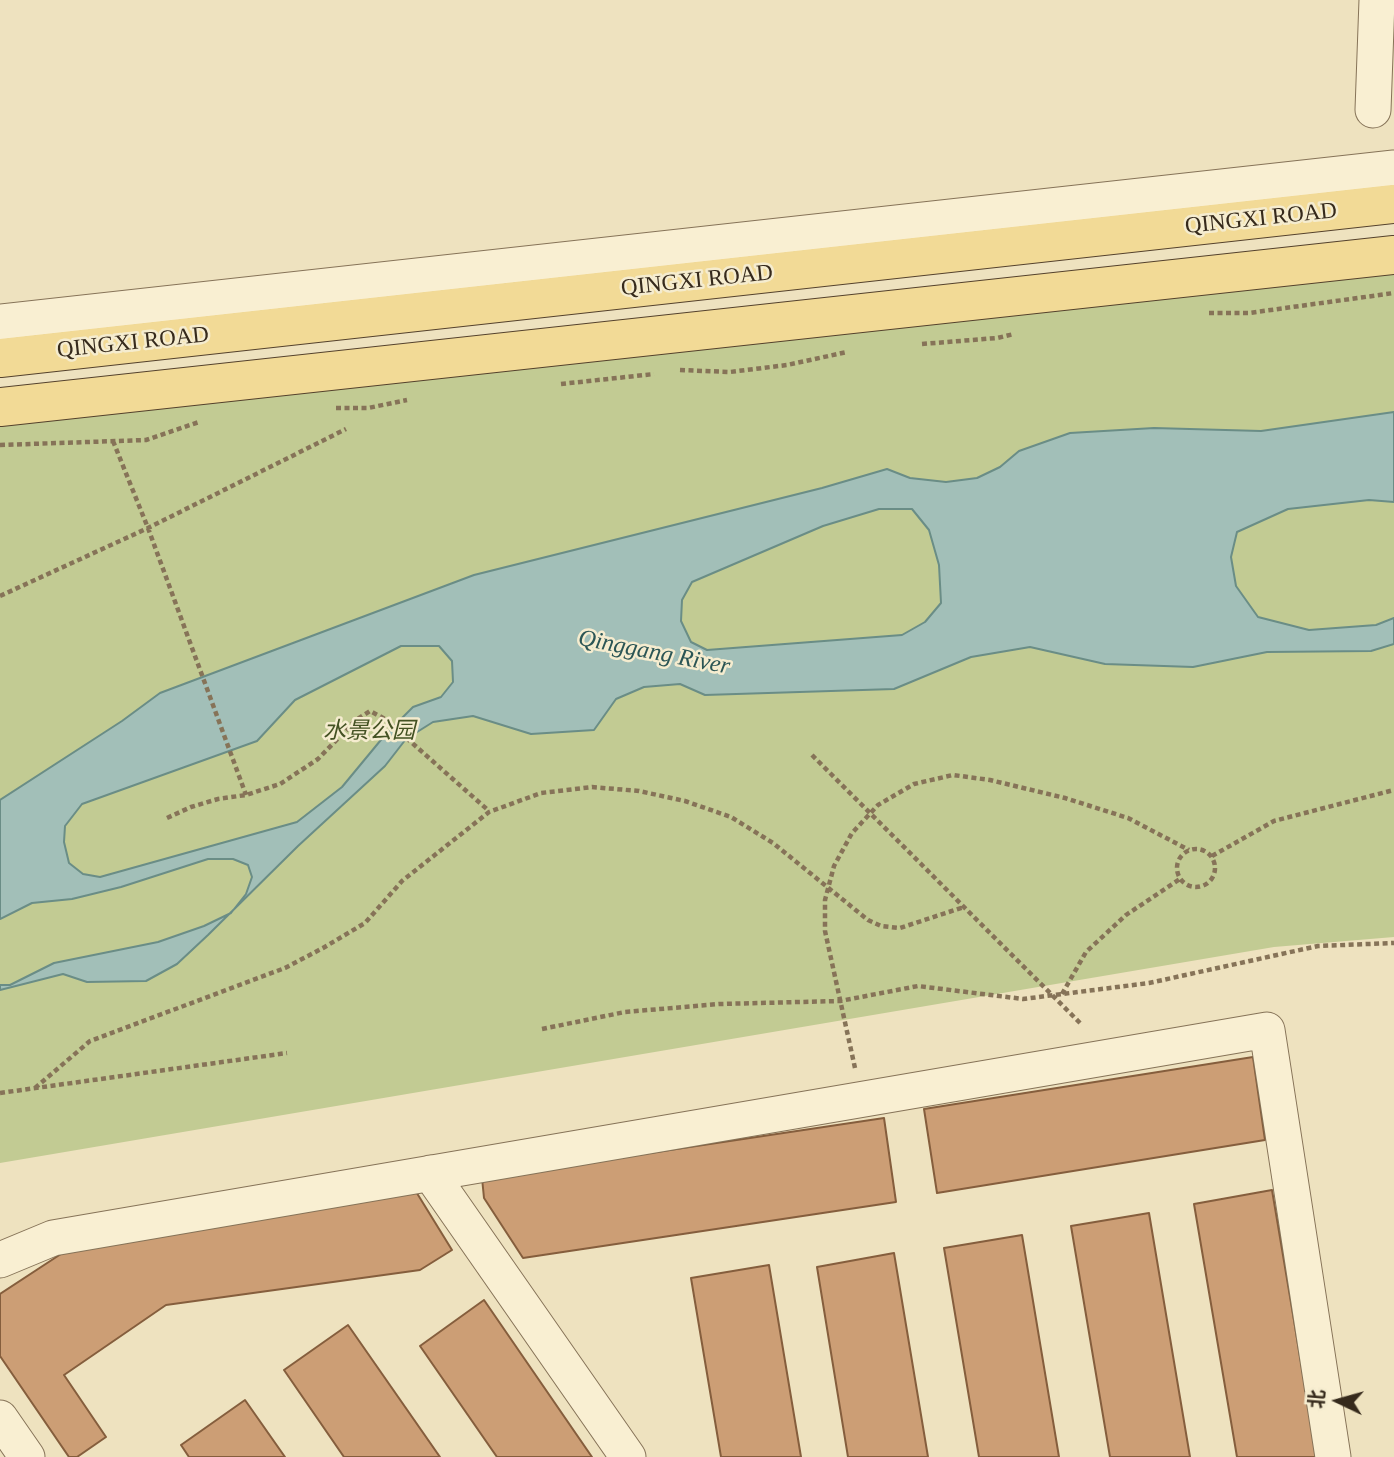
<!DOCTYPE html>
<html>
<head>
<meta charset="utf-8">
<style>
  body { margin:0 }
  #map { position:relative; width:1394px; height:1457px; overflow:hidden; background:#eee2bf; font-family:"Times New Roman","Noto Sans SC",serif }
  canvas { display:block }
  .north { position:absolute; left:1303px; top:1366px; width:70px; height:70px; -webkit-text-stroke:5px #f5eccf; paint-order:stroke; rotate:275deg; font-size:19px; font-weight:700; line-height:28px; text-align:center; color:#362a1c }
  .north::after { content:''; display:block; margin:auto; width:24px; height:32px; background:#362a1c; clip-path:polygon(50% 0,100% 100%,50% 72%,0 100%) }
</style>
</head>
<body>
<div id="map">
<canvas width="1394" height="1457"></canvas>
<div class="north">北</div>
</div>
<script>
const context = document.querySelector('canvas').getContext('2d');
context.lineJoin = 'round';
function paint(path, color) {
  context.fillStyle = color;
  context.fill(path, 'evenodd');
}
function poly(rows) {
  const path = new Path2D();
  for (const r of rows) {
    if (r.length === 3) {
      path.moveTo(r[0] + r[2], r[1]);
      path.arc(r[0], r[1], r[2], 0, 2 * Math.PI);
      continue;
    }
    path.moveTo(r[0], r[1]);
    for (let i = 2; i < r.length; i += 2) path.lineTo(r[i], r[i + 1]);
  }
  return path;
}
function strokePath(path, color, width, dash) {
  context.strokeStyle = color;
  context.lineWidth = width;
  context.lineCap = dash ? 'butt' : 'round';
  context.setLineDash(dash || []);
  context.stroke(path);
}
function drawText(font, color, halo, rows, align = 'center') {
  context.font = font + ' "Times New Roman","Noto Sans SC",serif';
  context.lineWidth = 5;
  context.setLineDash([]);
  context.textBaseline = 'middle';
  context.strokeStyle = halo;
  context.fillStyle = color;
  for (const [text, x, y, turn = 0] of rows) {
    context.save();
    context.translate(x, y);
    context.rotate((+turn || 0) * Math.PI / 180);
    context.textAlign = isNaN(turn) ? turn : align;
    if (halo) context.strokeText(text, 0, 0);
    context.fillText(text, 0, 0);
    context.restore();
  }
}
paint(poly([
  [1394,255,1394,937,1274,947,0,1163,0,407]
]), '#c2cb93');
const water = poly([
  [1394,412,1394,502,1369,500,1288,509,1237,532,1231,557,1236,586,1258,617,1309,630,1376,625,1394,618,1394,644,1371,651,1267,652,1193,667,1105,664,1030,647,971,657,894,689,705,695,680,684,644,687,616,699,594,730,531,734,473,716,433,722,406,739,385,766,298,846,208,935,177,964,146,981,87,982,63,974,0,990,0,985,10,985,54,963,158,942,204,926,231,913,246,894,252,877,248,865,233,859,208,859,121,887,72,899,32,903,0,919,0,800,122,721,160,693,474,575,822,488,887,469,910,478,946,482,977,478,1000,467,1019,451,1070,433,1154,428,1261,431,1394,412],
  [879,509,912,509,929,530,939,565,941,603,925,622,902,635,707,650,691,642,681,621,682,600,692,582,823,526,879,509],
  [401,646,439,646,452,661,453,682,441,697,413,707,385,735,342,787,297,822,100,877,83,874,69,863,64,842,65,826,82,804,257,741,295,700,401,646]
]);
paint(water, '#a2bfb8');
strokePath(water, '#6a8d86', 2);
const building = poly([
  [1253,1057,1265,1140,937,1193,924,1109,1253,1057],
  [884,1118,896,1202,523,1258,484,1198,482,1178,884,1118],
  [415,1190,452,1250,420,1270,166,1305,64,1375,106,1437,77,1457,69,1457,0,1356,0,1294,67,1250,415,1190],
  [1272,1190,1317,1457,1237,1457,1194,1204,1272,1190],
  [1149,1213,1190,1457,1110,1457,1071,1226,1149,1213],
  [1022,1235,1059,1457,979,1457,944,1248,1022,1235],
  [894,1253,928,1457,848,1457,817,1267,894,1253],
  [769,1265,801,1457,721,1457,691,1278,769,1265],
  [484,1300,592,1457,497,1457,420,1346,484,1300],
  [348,1325,440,1457,344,1457,284,1370,348,1325],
  [245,1400,285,1457,189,1457,181,1445,245,1400]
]);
paint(building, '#cc9e75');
strokePath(building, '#855e3d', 2);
const minor = poly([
  [1373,110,1377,0],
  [0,322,1394,168],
  [430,1173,628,1457],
  [0,1260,53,1238,1267,1030,1333,1457],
  [0,1418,27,1457]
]);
const major = poly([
  [0,358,1394,204],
  [0,407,1394,255]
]);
strokePath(minor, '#867358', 37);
strokePath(major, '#54412c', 40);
strokePath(poly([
  [1209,313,1249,313,1394,293],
  [922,344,997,338,1014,334],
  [680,370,730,372,787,365,847,352],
  [561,384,654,374],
  [336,408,368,408,407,400],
  [113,441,148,528,246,795],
  [0,445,146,440,199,422],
  [0,596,148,528,346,429],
  [812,755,1082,1025],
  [167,818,191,807,218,799,246,795,280,784,318,759,356,720,370,711,385,719,489,811],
  [1196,868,19],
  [1212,856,1274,821,1394,790],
  [1062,994,1086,952,1126,915,1180,879],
  [542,1029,625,1012,719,1004,840,1001,918,986,1023,999,1149,983,1318,946,1394,943],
  [855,1068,825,931,825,900,834,866,852,833,878,805,914,784,953,775,990,780,1065,798,1128,818,1189,850],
  [35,1088,90,1041,285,968,323,948,365,923,402,881,489,812,541,793,592,787,639,791,685,801,731,817,773,843,868,920,881,926,900,928,964,907],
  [0,1093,287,1053]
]), '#867358', 4.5, [5, 3.5]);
strokePath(minor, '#f9efd2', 35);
strokePath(major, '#f2da96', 38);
drawText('23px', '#362a1c', '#f5eccf', [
  ["QINGXI ROAD",1261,219,-6],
  ["QINGXI ROAD",697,281,-6],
  ["QINGXI ROAD",133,343,-6]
]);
drawText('italic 23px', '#445223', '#f5eccf', [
  ["水景公园",369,732]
]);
drawText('italic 24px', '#2b5555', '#f5eccf', [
  ["Qinggang River",654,653,11]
]);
</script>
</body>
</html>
